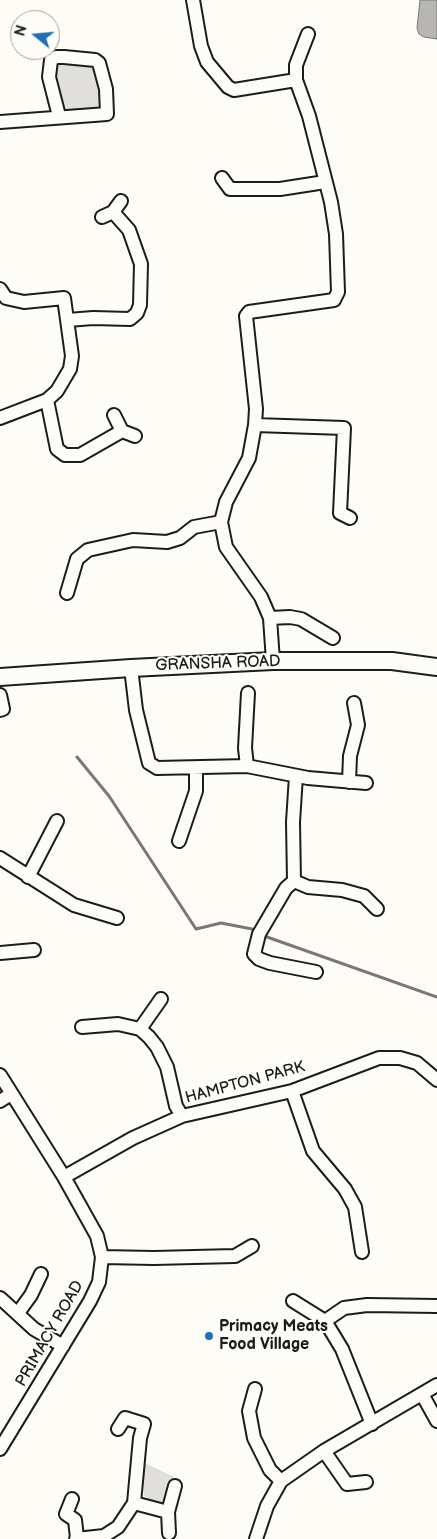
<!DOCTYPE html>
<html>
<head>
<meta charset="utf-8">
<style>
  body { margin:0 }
  #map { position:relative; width:437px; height:1539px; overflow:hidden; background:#fdfcf7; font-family:"Balsamiq Sans",sans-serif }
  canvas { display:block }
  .north { position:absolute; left:10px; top:10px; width:50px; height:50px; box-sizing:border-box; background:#fdfcf7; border:1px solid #a3a29f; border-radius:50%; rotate:287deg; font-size:14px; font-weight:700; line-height:20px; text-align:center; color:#1c1c1c }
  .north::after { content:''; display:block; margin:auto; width:18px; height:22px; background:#1f6fb2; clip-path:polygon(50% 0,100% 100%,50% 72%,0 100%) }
</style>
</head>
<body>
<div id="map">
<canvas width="437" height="1539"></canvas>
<div class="north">N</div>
</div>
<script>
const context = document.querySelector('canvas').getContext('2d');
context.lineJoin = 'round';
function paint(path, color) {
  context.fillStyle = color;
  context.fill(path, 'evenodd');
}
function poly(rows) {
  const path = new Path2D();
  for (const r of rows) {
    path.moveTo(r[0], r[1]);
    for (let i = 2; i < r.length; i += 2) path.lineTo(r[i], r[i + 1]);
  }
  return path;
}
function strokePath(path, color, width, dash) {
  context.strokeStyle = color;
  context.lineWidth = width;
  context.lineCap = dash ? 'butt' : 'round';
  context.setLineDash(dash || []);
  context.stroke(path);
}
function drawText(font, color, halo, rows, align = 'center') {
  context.font = font + ' "Balsamiq Sans",sans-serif';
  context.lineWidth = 4;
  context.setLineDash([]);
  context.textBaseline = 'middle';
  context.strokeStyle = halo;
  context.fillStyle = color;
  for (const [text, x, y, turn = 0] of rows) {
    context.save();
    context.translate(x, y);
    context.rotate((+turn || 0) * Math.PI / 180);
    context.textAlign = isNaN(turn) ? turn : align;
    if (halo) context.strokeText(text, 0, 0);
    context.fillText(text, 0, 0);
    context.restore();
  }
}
paint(poly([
  [58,63,82,64,94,68,99,77,102,105,100,108,96,110,70,111,63,108,53,69],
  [143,1462,174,1477,169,1484,164,1504,159,1505,144,1496]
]), '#e0dfdb');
const water = poly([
  [420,0,437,0,437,39,424,37,419,34,417,28,420,0]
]);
paint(water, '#b7b6b2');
strokePath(water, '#797876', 1);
strokePath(poly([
  [77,757,109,796,196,929,221,923,252,929],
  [267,937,437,997]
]), '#797876', 3);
const minor = poly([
  [193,0,201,46,207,62,228,87,234,90,296,80],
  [0,122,107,114,106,89,99,63,95,60,64,57,56,57,51,60,49,77,59,116],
  [222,178,230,189,280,189,325,182],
  [102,217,113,212,121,201],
  [0,289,6,298,24,302,64,298,72,356,70,369,57,391,47,400,0,418],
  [68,320,93,318,130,319,137,313,140,305,141,264,129,230,113,212],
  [47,400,57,449,65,455,80,455,122,431],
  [114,415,122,431,135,436],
  [255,425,344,428,340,513,350,518],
  [67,593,77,559,88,550,133,540,167,542,180,538,194,527,221,522],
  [270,618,290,617,301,619,333,638],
  [273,661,270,618,261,597,226,547,221,522,226,502,249,458,255,425,256,409,246,316,249,312,334,300,338,292,336,234,331,202,309,116,296,80,296,65,308,34],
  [131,668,136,710,149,763,157,768,247,766,308,778,366,783],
  [0,695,3,709,0,710],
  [247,766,245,748,248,693],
  [296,776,293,822,294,881,308,887,342,890,364,896,377,909],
  [349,782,350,756,358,725,354,703],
  [179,841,196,791,196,768],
  [0,858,74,905,117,918],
  [28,877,57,821],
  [294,881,286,888,259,934,254,954,259,959,270,963,316,972],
  [0,953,34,950],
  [82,1027,118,1024,140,1029,149,1037,157,1047,167,1067,176,1106,182,1116],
  [140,1029,161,999],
  [0,1075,64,1177,97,1236,102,1257,99,1282,90,1301,0,1449],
  [292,1091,313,1151,345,1189,355,1207,362,1252],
  [0,1101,11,1094],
  [64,1177,133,1138,182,1116,292,1091,379,1058,400,1058,417,1063,437,1080],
  [102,1257,154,1258,235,1256,252,1246],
  [0,1298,34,1329,63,1346],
  [293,1301,325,1321,342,1349,372,1424],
  [18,1313,31,1295,41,1274],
  [325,1321,344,1308,367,1305,437,1306],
  [255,1389,249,1411,254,1438,270,1470,281,1481],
  [422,1394,437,1421],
  [324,1451,347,1484,366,1482],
  [72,1499,66,1514,75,1520,77,1538],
  [134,1503,168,1512],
  [169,1533,168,1512,175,1486],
  [76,1539,104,1536,118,1527,134,1503,140,1438,144,1424,125,1418,118,1429],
  [256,1539,267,1506,281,1481,324,1451,437,1385]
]);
const tertiary = poly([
  [0,677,131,668,273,661,392,661,437,667]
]);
strokePath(minor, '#1c1c1c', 16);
strokePath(tertiary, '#1c1c1c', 20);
strokePath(minor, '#fdfcf7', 12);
strokePath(tertiary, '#fdfcf7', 16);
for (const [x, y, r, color] of [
  [209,1336,5,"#1f6fb2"]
]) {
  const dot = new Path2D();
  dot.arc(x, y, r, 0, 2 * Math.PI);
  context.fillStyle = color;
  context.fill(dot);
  strokePath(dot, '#fdfcf7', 2);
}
drawText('16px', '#1c1c1c', '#fdfcf7', [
  ["GRANSHA ROAD",218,664,-2],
  ["HAMPTON PARK",245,1083,-15],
  ["PRIMACY ROAD",50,1334,-60]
]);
drawText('bold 16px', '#1c1c1c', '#fdfcf7', [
  ["Primacy Meats",219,1327],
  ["Food Village",219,1345]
], 'left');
</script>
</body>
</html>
